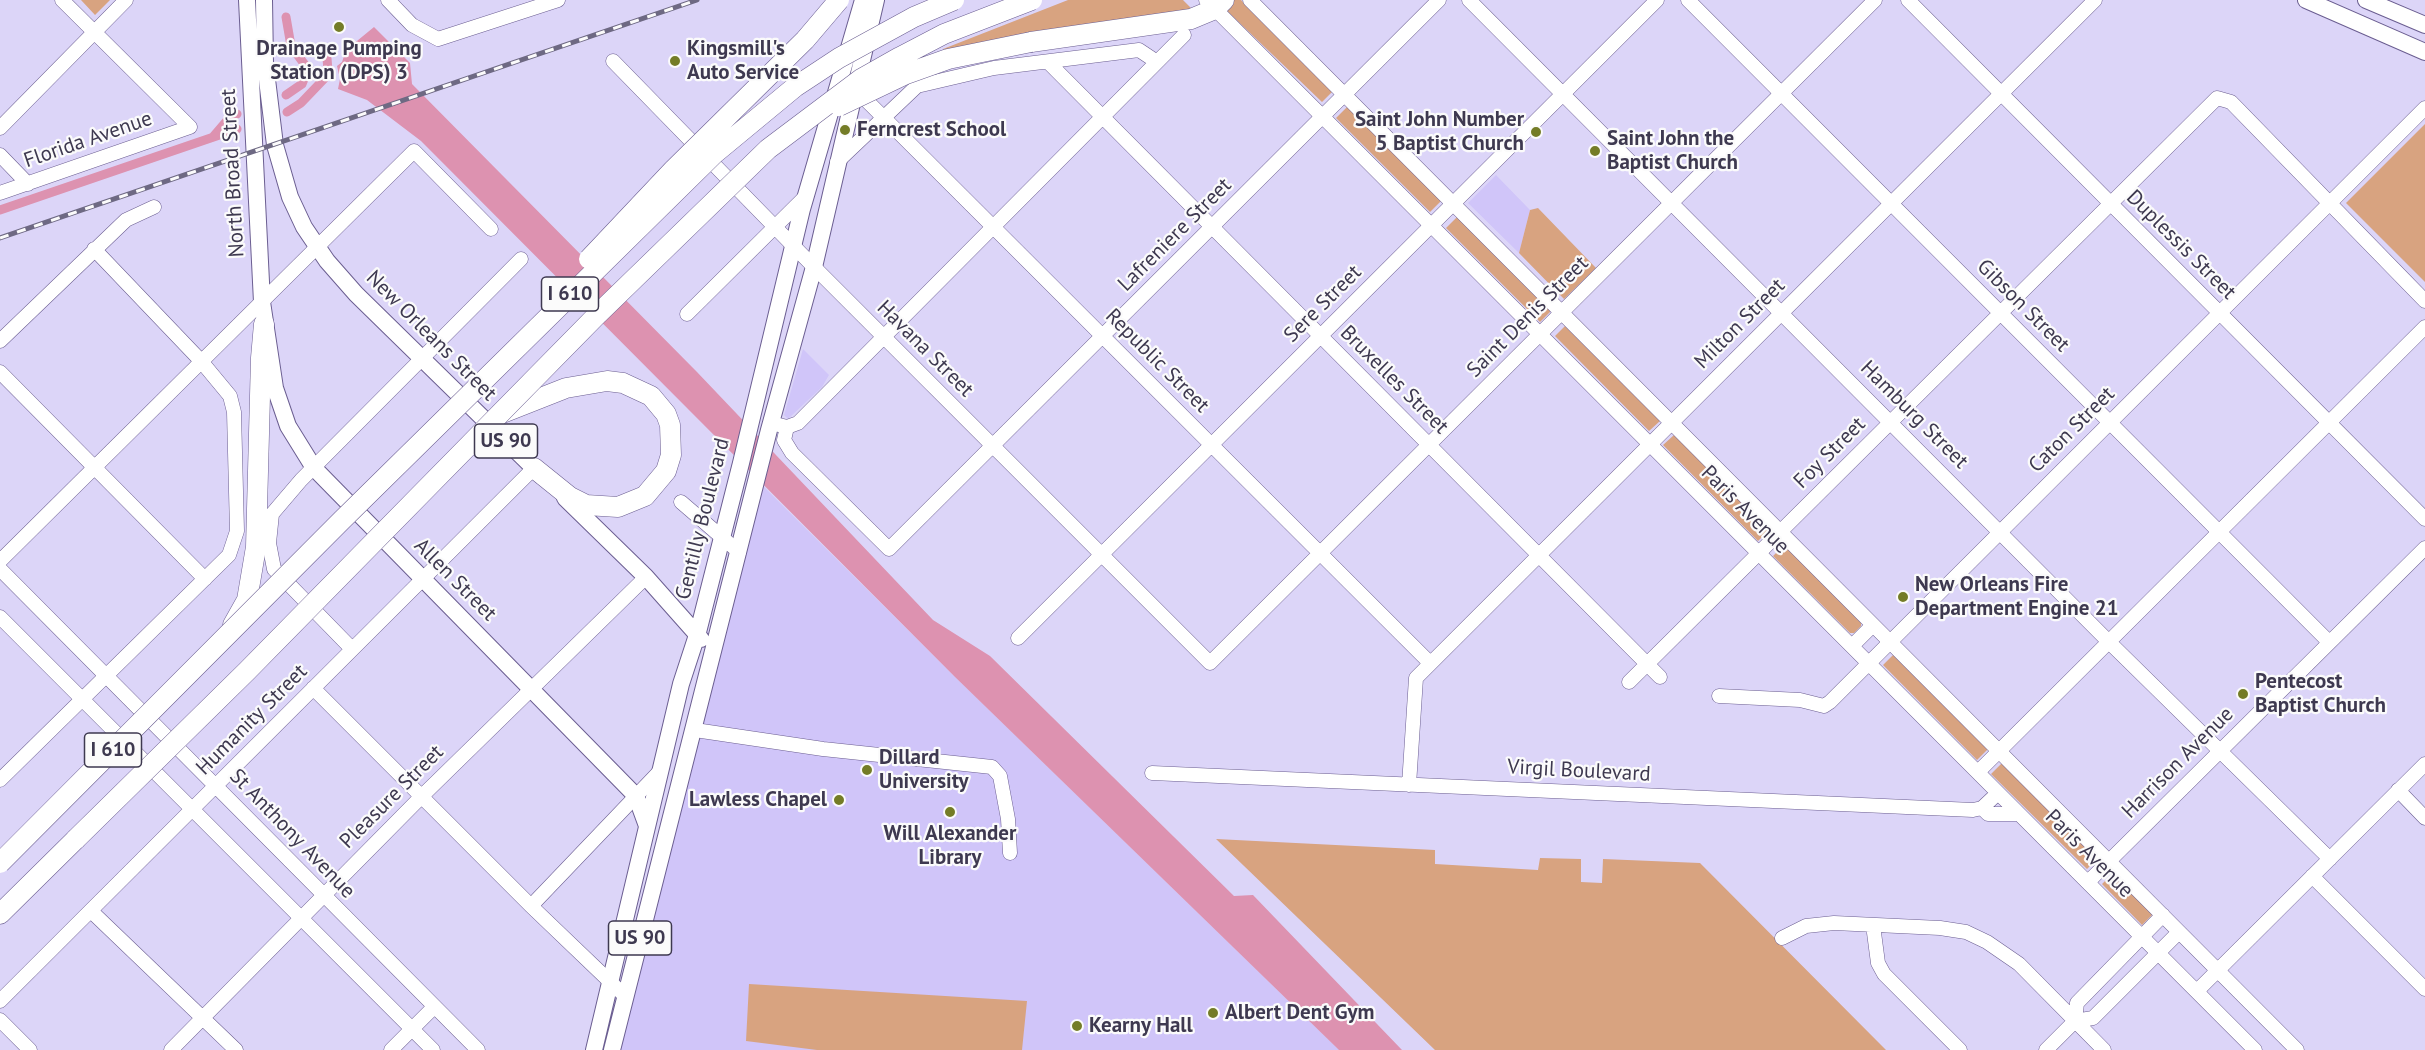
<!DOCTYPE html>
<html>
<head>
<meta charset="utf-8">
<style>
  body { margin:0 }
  canvas { display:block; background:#dcd5f8 }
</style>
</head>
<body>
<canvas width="2425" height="1050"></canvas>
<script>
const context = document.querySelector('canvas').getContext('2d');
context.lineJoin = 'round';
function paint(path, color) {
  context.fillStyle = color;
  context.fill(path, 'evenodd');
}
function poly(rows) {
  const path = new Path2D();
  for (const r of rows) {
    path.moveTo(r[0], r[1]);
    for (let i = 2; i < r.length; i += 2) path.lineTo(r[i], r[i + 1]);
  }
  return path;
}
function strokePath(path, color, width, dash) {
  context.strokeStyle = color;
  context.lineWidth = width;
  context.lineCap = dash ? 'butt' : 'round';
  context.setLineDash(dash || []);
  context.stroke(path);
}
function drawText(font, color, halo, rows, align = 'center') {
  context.font = font + ' "PT Sans",sans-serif';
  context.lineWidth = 4.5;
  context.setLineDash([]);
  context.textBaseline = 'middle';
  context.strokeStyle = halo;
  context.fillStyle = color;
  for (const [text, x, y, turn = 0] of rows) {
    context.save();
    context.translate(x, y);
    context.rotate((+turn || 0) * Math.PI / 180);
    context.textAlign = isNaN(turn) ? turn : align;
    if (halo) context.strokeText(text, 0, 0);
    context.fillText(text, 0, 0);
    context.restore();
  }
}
paint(poly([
  [1496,175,1530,210,1519,253,1468,203],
  [803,349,829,375,822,387,788,419,784,415],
  [757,480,954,676,1339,1050,612,1050]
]), '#d0c5f9');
paint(poly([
  [81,0,110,0,95,15],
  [1068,0,1183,0,1195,12,945,54,943,49],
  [1234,0,1241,0,1332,92,1322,102,1225,9],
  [1347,107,1441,201,1430,212,1336,118],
  [2425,124,2425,282,2346,203],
  [1538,208,1596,268,1564,299,1519,253,1530,210],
  [1457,217,1551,311,1540,322,1446,228],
  [1565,326,1660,421,1649,431,1555,336],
  [1674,435,1769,530,1758,541,1663,445],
  [1784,545,1861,622,1861,626,1854,633,1850,633,1773,556],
  [1894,654,1988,749,1977,760,1883,665],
  [2002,763,2097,859,2087,869,1991,774],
  [1216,839,1435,850,1435,864,1538,870,1540,858,1581,859,1581,882,1602,883,1603,859,1700,863,1886,1050,1435,1050],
  [2112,874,2153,914,2142,925,2102,884],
  [749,984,1027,1001,1022,1050,817,1050,746,1041]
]), '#d8a380');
paint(poly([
  [374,27,410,63,412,84,697,372,933,620,990,656,1234,896,1253,895,1402,1050,1339,1050,954,676,421,141,367,100,338,89,340,79,337,66,342,62,346,50]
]), '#dd92b0');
strokePath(poly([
  [286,17,291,46,308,69,302,84,286,95],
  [287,112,301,103,324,79,328,71,327,58],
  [213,137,231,116,237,114],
  [0,210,237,129]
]), '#dd92b0', 9);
const minor = poly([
  [388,0,412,25,438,39,558,0],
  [1206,0,2255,1050],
  [1250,0,2297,1050],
  [1469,0,2109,642,2330,859],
  [1688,0,2329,642],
  [1908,0,2425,519],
  [613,61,814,267,1210,663,1875,0],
  [1048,62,1660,677],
  [856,90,1430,663],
  [0,128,126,0],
  [0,155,28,184],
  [837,162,917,86,994,68,1139,50,1157,62],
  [0,193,190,127,62,0],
  [687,314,806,196],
  [0,341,126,220,154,207],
  [0,372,205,579],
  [779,425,787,427,798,423,1184,35],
  [787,427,784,440,792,453,889,549,1439,0],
  [681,502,739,552],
  [0,561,414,151,491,229],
  [0,569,478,1050],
  [0,617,433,1050],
  [1018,638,1657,0],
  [1852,646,1873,625],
  [352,649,274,569,269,543,272,514,301,480,521,259],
  [1629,682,2217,98,2231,102,2425,301],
  [313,688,531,906,625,996],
  [1719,696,1800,700,1824,706,1830,702,2425,108],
  [695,730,823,749,992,767,1000,776,1008,819,1010,853],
  [1978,772,2425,327],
  [1152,773,1973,810,1982,808,1998,793],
  [0,780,229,555,237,531,234,412,230,396,201,361,94,249],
  [1409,785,1416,678,2095,0],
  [2398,790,2425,818],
  [1982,808,1988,814,2019,814],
  [2312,876,2425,989],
  [2088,882,2425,548],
  [531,906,660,771],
  [91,911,236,1050],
  [1873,925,1878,963,1884,974,1960,1050],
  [1782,938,1806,926,1834,923,1940,928,1966,932,1987,942,2019,964,2104,1050],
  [2197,991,2425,764],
  [0,1001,534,468],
  [0,1020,30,1050],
  [2075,1021,2077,1003,2163,915],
  [171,1050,421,797,646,577],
  [391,1050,434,1007],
  [2046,1050,2075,1021,2093,1018,2179,932]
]);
const major = poly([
  [247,0,262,302,275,388,288,426,314,468,636,796,647,826],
  [264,0,265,63,275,145,290,197,304,227,327,261,356,294,542,476],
  [2306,0,2425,52],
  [2366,0,2425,25],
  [565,498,646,577,701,639],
  [594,1050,681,684,698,632,741,463,802,209,863,0],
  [612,1050,769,430,814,267,876,0]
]);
const highway = poly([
  [1031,42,1191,19,1215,9,1224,0],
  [500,414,566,388,607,381,623,383,651,396,666,414,670,425,671,455,666,471,645,496,618,507,586,505,570,497,534,468],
  [233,625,247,600,256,547,261,358,264,324],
  [0,914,76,839]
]);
strokePath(minor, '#6b5e91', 15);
strokePath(major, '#6b5e91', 18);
strokePath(highway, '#6b5e91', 21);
strokePath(minor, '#fff', 14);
strokePath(major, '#fff', 16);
strokePath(highway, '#fff', 20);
const rail = poly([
  [0,238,697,0]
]);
strokePath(rail, '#6e6983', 5);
strokePath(rail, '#fbfbfb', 3, [9]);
const highwayBridge = poly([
  [839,106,906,74,948,59,1031,42],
  [589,259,673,170,805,40,839,0],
  [76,839,247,671,598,314,768,149,861,79,900,57,944,34,1032,0],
  [0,863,342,520,714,154,795,87,839,58,914,17,954,0]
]);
strokePath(highwayBridge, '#6b5e91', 21, []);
strokePath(highwayBridge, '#fff', 20);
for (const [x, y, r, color] of [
  [339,27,6,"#747c27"],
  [675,61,6,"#747c27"],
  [845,130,6,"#747c27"],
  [1536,132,6,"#747c27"],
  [1595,151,6,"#747c27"],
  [1903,597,6,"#747c27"],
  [2243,694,6,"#747c27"],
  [867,770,6,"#747c27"],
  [839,800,6,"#747c27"],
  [950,812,6,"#747c27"],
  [1213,1013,6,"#747c27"],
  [1077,1026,6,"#747c27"]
]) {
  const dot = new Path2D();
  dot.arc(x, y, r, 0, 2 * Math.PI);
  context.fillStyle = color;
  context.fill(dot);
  strokePath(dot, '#fbfbfb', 2);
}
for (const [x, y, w] of [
  [570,294,57],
  [506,441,63],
  [113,750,57],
  [640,938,63]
]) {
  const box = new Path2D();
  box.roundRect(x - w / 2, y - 17, w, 34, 4.5);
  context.fillStyle = '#fbfbfb';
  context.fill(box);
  strokePath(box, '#3e3950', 1.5);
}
drawText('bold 20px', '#3e3950', null, [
  ["I 610",570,294],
  ["US 90",506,441],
  ["I 610",113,750],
  ["US 90",640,938]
]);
drawText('bold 21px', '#3e3950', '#fbfbfb', [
  ["Drainage Pumping",339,49,"center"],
  ["Station (DPS) 3",339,73,"center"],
  ["Kingsmill's",687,49],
  ["Auto Service",687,73],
  ["Saint John Number",1524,120,"right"],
  ["5 Baptist Church",1524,144,"right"],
  ["Ferncrest School",857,130],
  ["Saint John the",1607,139],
  ["Baptist Church",1607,163],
  ["New Orleans Fire",1915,585],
  ["Department Engine 21",1915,609],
  ["Pentecost",2255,682],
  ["Baptist Church",2255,706],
  ["Dillard",879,758],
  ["University",879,782],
  ["Lawless Chapel",827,800,"right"],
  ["Will Alexander",950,834,"center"],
  ["Library",950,858,"center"],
  ["Albert Dent Gym",1225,1013],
  ["Kearny Hall",1089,1026]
], 'left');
drawText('21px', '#3e3950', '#fbfbfb', [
  ["Florida Avenue",88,140,-19],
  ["North Broad Street",233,173,-93],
  ["Lafreniere Street",1175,235,-45],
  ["Duplessis Street",2181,245,45],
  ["Sere Street",1323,304,-45],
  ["Gibson Street",2023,306,45],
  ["Saint Denis Street",1528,317,-45],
  ["Milton Street",1740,324,-45],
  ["New Orleans Street",431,336,45],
  ["Havana Street",925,349,45],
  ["Republic Street",1157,361,45],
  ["Bruxelles Street",1394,380,45],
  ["Hamburg Street",1914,415,45],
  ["Caton Street",2072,430,-45],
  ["Foy Street",1830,453,-45],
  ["Paris Avenue",1745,510,45],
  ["Gentilly Boulevard",703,519,-76],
  ["Allen Street",455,580,45],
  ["Humanity Street",252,720,-45],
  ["Harrison Avenue",2178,763,-45],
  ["Virgil Boulevard",1579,771,3],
  ["Pleasure Street",392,797,-45],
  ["St Anthony Avenue",292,834,46],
  ["Paris Avenue",2089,854,45]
]);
</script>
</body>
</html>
